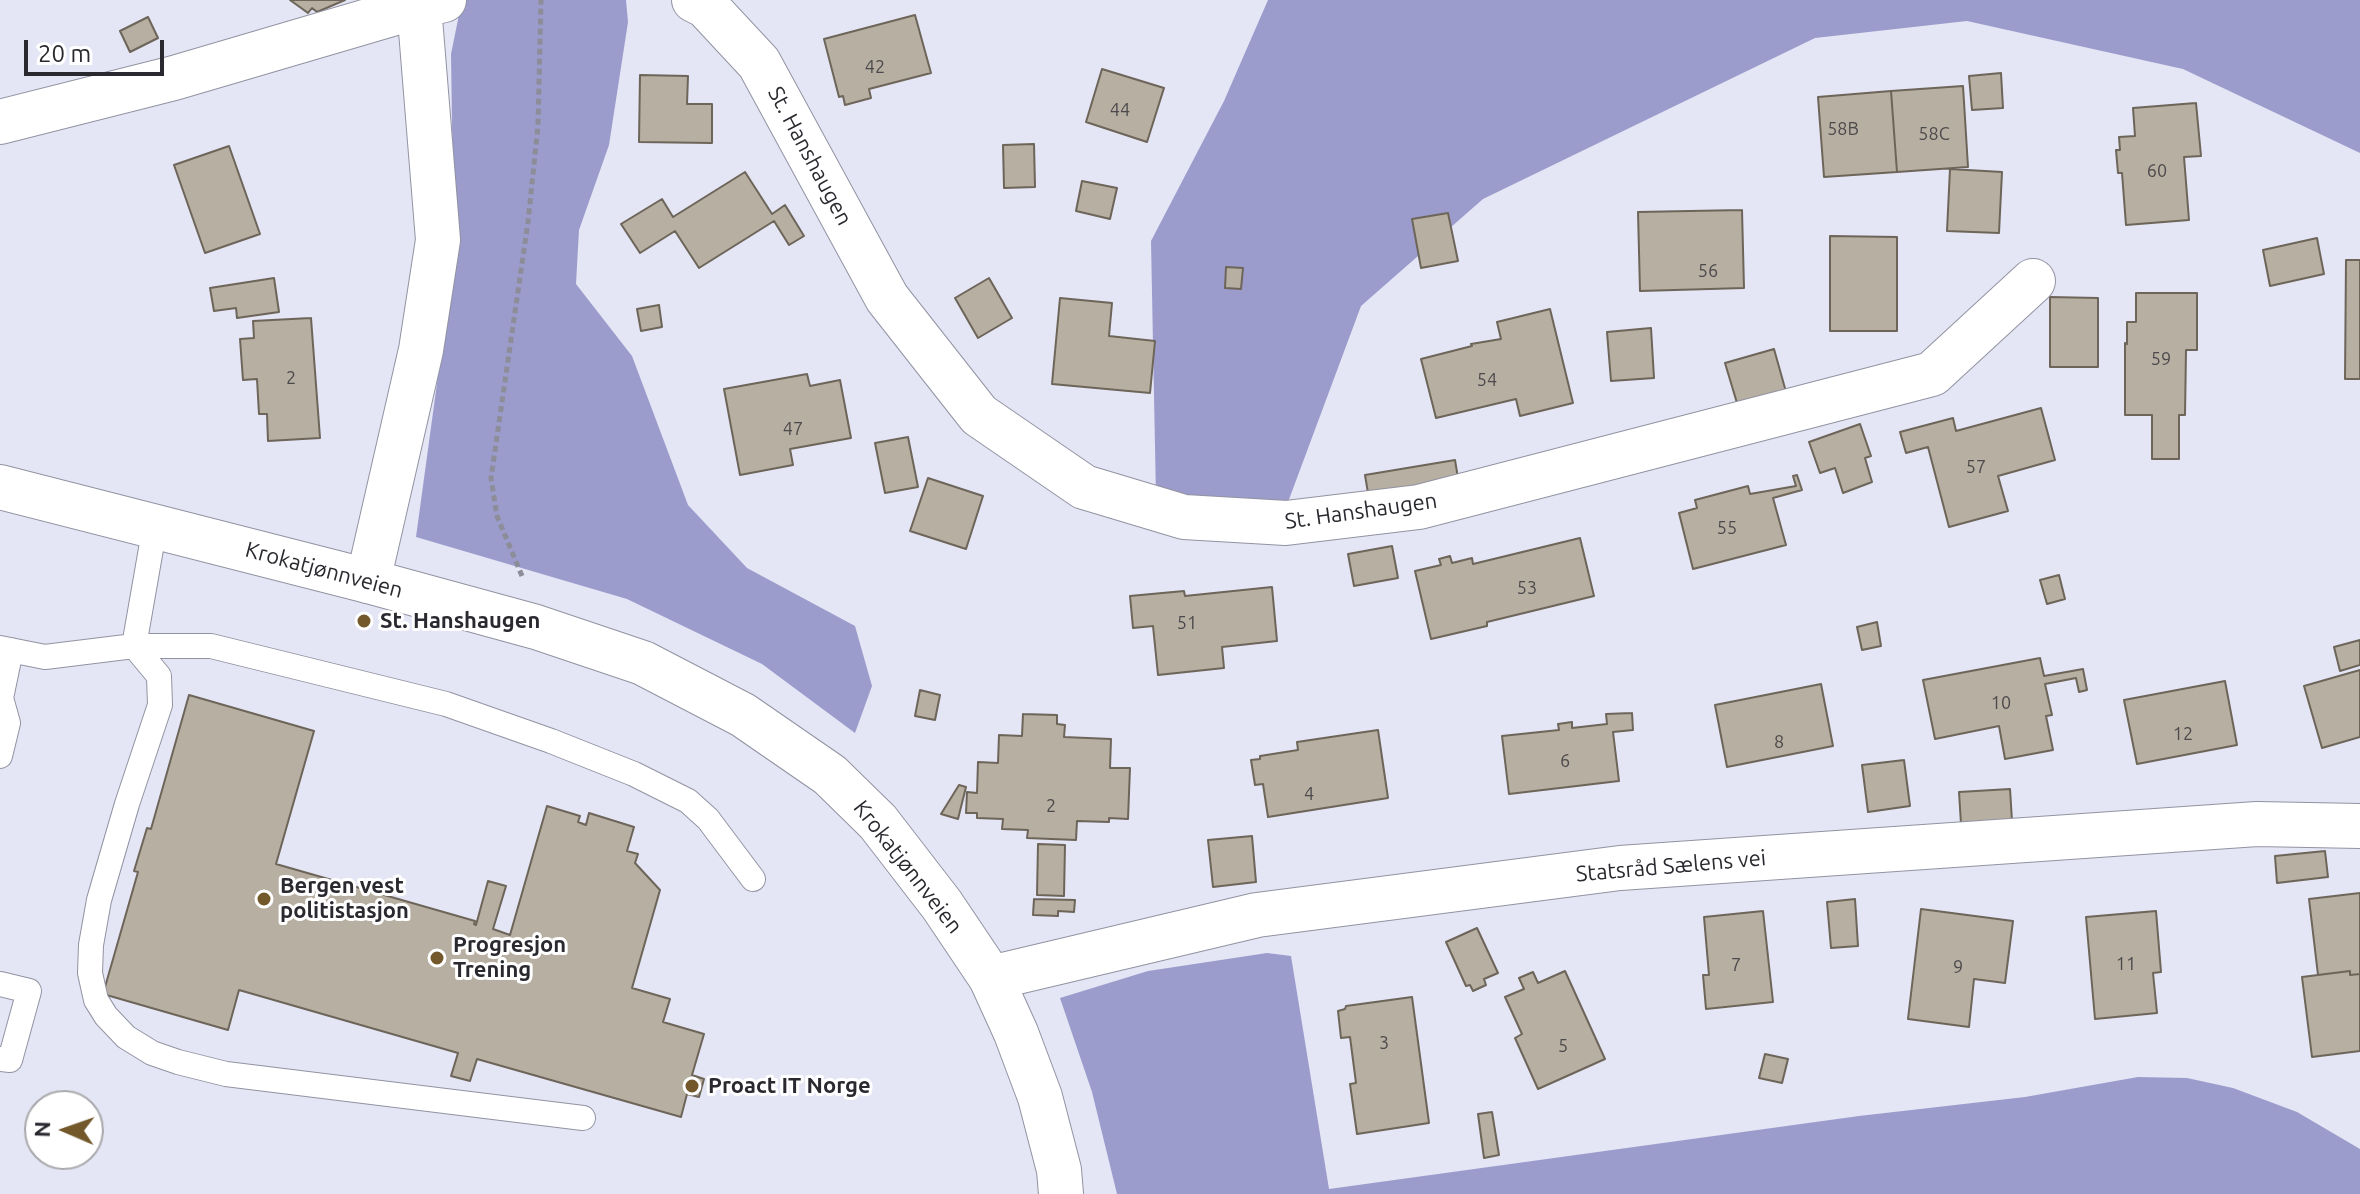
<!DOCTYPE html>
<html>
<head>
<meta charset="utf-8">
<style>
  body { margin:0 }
  #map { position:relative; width:2360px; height:1194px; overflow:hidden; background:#e4e5f5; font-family:Ubuntu,sans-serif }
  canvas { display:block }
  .north { position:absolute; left:24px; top:1090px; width:80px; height:80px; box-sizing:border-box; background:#fff; border:2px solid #a9a9ac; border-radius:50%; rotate:272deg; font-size:22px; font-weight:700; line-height:32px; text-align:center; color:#29292f }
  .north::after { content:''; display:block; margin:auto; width:28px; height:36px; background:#72582a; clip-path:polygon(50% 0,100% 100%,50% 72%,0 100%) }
  .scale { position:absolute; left:24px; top:40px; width:140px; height:36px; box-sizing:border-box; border:4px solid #29292f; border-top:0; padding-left:10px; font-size:24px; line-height:28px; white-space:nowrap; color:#29292f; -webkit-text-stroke:6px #fff; paint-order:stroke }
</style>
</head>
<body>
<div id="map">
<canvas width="2360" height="1194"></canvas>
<div class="north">N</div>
<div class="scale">20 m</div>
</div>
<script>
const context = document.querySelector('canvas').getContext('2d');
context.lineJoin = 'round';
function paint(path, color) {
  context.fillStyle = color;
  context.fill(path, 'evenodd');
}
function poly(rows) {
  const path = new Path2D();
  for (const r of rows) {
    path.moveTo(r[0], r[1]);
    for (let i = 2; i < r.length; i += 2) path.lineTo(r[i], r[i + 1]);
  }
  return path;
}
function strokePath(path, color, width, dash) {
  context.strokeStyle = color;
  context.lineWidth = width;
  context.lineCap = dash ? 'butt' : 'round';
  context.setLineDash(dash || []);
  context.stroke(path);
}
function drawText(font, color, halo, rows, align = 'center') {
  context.font = font + ' Ubuntu,sans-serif';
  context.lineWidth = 6;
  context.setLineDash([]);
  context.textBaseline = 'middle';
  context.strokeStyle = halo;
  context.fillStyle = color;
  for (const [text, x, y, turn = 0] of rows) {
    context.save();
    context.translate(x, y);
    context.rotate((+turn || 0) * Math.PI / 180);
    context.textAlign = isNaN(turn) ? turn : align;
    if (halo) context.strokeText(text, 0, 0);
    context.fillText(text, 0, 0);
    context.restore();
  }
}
paint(poly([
  [462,0,626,0,628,22,609,145,579,230,576,284,632,356,688,505,747,568,855,626,872,686,855,733,762,664,627,599,416,537,454,259,451,54],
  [1268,0,2360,0,2360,153,2183,69,1967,21,1815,38,1483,199,1361,306,1275,537,1156,498,1151,241,1224,101],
  [1267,953,1291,956,1329,1189,1859,1116,2025,1097,2138,1077,2187,1078,2233,1088,2297,1112,2360,1149,2360,1194,1117,1194,1092,1092,1060,998,1148,971]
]), '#9b9ccb');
const building = poly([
  [290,0,345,0,317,12,312,8,308,13,290,0],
  [915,15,931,73,869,89,871,98,845,105,843,96,839,97,824,39,915,15],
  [148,17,158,38,130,52,120,31,148,17],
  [1102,69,1164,88,1147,142,1086,122,1102,69],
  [2001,73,2003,108,1972,110,1969,76,2001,73],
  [640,75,688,76,687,104,712,104,712,143,639,142,640,75],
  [1963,86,1968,167,1897,172,1891,91,1963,86],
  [1891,91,1897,172,1824,177,1818,97,1891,91],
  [2196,103,2201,156,2184,157,2189,220,2126,225,2122,173,2118,173,2116,150,2120,150,2119,137,2135,136,2133,108,2196,103],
  [1034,144,1035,187,1004,188,1003,145,1034,144],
  [229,146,260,234,205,253,174,165,229,146],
  [1950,169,2002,172,1999,233,1947,231,1950,169],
  [745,172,772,214,785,205,804,236,789,245,774,221,699,268,675,231,640,253,621,224,662,199,673,217,745,172],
  [1082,181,1117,188,1110,219,1076,211,1082,181],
  [1742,210,1744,288,1640,291,1638,212,1742,210],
  [1448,213,1458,261,1421,268,1412,219,1448,213],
  [1830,236,1897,237,1897,331,1830,331,1830,236],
  [2317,238,2324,274,2270,286,2263,250,2317,238],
  [2346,260,2360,260,2360,379,2345,379,2346,260],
  [1226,267,1243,268,1241,289,1225,288,1226,267],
  [274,278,279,312,237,318,236,308,214,311,210,288,274,278],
  [989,278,1012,318,978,338,955,298,989,278],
  [2136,293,2197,293,2197,350,2186,350,2185,415,2179,415,2179,459,2152,459,2152,415,2125,415,2125,343,2127,344,2127,322,2136,322,2136,293],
  [2050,297,2098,298,2098,367,2050,367,2050,297],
  [1060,298,1112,303,1109,336,1155,341,1150,393,1052,384,1060,298],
  [659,305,662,327,641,331,637,309,659,305],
  [1550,309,1573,403,1520,416,1516,399,1436,418,1421,359,1472,346,1471,344,1501,339,1497,322,1550,309],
  [311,318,320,438,268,441,267,414,259,414,257,379,243,380,240,339,254,338,253,321,311,318],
  [1651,328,1654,378,1611,381,1607,332,1651,328],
  [1774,349,1788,399,1740,413,1725,363,1774,349],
  [807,374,810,386,840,380,851,438,790,449,793,465,740,475,724,389,807,374],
  [2041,408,2055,460,1998,476,2008,511,1949,527,1928,447,1906,453,1900,432,1953,418,1956,431,2041,408],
  [1860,424,1871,456,1865,458,1872,482,1843,493,1835,468,1820,473,1809,442,1860,424],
  [908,437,918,487,885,493,875,443,908,437],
  [1455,460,1460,490,1370,505,1365,475,1455,460],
  [1797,475,1802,490,1773,498,1786,545,1693,569,1679,513,1697,508,1695,500,1748,486,1750,494,1796,486,1793,476,1797,475],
  [928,478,983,496,966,549,910,531,928,478],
  [1580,538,1594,596,1487,622,1487,626,1431,639,1415,571,1441,565,1439,559,1450,556,1452,563,1472,558,1473,564,1580,538],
  [1392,546,1398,578,1354,586,1348,554,1392,546],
  [2059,575,2065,599,2047,604,2040,580,2059,575],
  [1272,587,1277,641,1222,647,1224,668,1158,675,1153,626,1133,628,1130,596,1184,591,1185,596,1272,587],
  [1877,622,1881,646,1862,650,1857,627,1877,622],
  [2360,640,2360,665,2340,671,2334,647,2360,640],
  [2040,658,2044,676,2083,669,2087,690,2079,692,2076,678,2045,684,2052,715,2046,716,2053,750,2005,759,1999,726,1935,739,1923,680,2040,658],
  [2360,670,2360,737,2322,748,2304,686,2360,670],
  [2225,681,2237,745,2137,764,2124,700,2225,681],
  [1821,684,1833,746,1727,767,1715,705,1821,684],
  [920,690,940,695,935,720,915,716,920,690],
  [189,695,314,731,276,864,475,921,474,924,476,925,488,881,506,886,493,929,510,935,547,806,580,816,578,822,586,825,589,813,634,827,627,851,638,854,635,863,660,890,632,988,670,999,663,1022,704,1034,692,1075,704,1079,699,1097,687,1094,681,1117,477,1059,470,1081,451,1076,458,1053,239,990,228,1030,103,994,138,872,134,871,147,828,151,829,189,695],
  [1632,713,1633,730,1613,732,1619,781,1509,794,1502,736,1559,730,1558,724,1572,722,1572,728,1607,724,1606,714,1632,713],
  [1023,714,1057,715,1057,724,1065,725,1064,737,1111,739,1110,768,1130,768,1128,819,1109,818,1109,822,1077,821,1076,840,1027,838,1028,830,1002,829,1003,819,977,818,977,813,966,813,967,792,977,793,978,762,998,763,999,735,1022,736,1023,714],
  [1378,730,1388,798,1268,817,1263,784,1255,785,1251,760,1260,759,1260,756,1298,750,1297,742,1378,730],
  [1904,760,1910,806,1868,812,1862,765,1904,760],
  [959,785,966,787,958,819,941,814,959,785],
  [2010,789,2012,821,1961,824,1959,792,2010,789],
  [1252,836,1256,882,1213,887,1208,840,1252,836],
  [1038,844,1065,845,1064,896,1037,895,1038,844],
  [2325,851,2328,877,2277,883,2275,856,2325,851],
  [2360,893,2360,974,2350,975,2350,971,2318,975,2309,899,2360,893],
  [1034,899,1075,900,1074,912,1058,911,1058,916,1033,915,1034,899],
  [1855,899,1858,946,1831,948,1827,902,1855,899],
  [1921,909,2013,921,2005,983,1974,979,1969,1027,1908,1019,1921,909],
  [1763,911,1773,1002,1706,1009,1703,975,1709,975,1704,917,1763,911],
  [2156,911,2161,972,2153,973,2157,1013,2095,1019,2086,917,2156,911],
  [1477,928,1498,973,1484,979,1486,985,1473,991,1470,985,1466,986,1446,942,1477,928],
  [1565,971,1605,1059,1538,1089,1515,1038,1522,1034,1505,997,1524,989,1519,978,1533,972,1538,983,1565,971],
  [2350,971,2350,975,2360,974,2360,1051,2312,1057,2302,977,2350,971],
  [1412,997,1429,1123,1357,1134,1350,1084,1356,1083,1350,1037,1341,1038,1338,1011,1345,1009,1346,1006,1412,997],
  [1765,1054,1788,1059,1782,1083,1759,1078,1765,1054],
  [1492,1112,1499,1155,1484,1158,1478,1114,1492,1112]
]);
paint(building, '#b7afa1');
strokePath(building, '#6d6559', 2);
const service = poly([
  [155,526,134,646,159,676,160,705,127,804,99,900,91,945,90,973,96,1000,106,1016,126,1037,152,1053,178,1062,226,1074,583,1118],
  [0,648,45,657,134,646,211,646,446,704,551,741,634,774,688,801,708,819,753,879],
  [0,756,8,723,1,698,11,650],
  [0,984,29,991,10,1060,0,1059]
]);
const minor = poly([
  [694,0,706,6,759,63,887,298,979,415,1084,487,1184,517,1286,523,1419,507,1932,374,2033,281],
  [0,122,174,78,419,6],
  [368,581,421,350,438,240,419,6,444,0],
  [991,978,1257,915,1620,868,2257,824,2360,826]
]);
const secondary = poly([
  [0,487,368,581,536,627,643,663,743,715,830,775,878,822,942,905,991,978,1016,1033,1040,1097,1059,1170,1061,1194]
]);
strokePath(service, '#9293a2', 26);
strokePath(minor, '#9293a2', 46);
strokePath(secondary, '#9293a2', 46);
strokePath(poly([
  [522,576,497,516,491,478,528,222,538,126,541,0]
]), '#8c8d98', 5, [6, 4]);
strokePath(service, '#fff', 24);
strokePath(minor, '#fff', 44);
strokePath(secondary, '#fff', 44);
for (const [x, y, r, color] of [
  [364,621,8,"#72582a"],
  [264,899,8,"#72582a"],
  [437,958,8,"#72582a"],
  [692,1086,8,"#72582a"]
]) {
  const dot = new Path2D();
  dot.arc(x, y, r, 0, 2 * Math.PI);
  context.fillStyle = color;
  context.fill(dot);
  strokePath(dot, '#fff', 3);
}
drawText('18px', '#4c4a4c', null, [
  ["42",875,67],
  ["44",1120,110],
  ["58B",1843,129],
  ["58C",1934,134],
  ["60",2157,171],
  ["56",1708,271],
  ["59",2161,359],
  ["2",291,378],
  ["54",1487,380],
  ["47",793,429],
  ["57",1976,467],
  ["55",1727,528],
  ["53",1527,588],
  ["51",1187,623],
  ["10",2001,703],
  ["12",2183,734],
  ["8",1779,742],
  ["6",1565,761],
  ["4",1309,794],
  ["2",1051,806],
  ["11",2126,964],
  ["7",1736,965],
  ["9",1958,967],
  ["3",1384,1043],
  ["5",1563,1046]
]);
drawText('22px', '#29292f', '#fff', [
  ["St. Hanshaugen",810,156,62],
  ["St. Hanshaugen",1361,511,-8],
  ["Krokatjønnveien",324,570,15],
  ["Statsråd Sælens vei",1671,866,-5],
  ["Krokatjønnveien",908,867,52]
]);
drawText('bold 22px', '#29292f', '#fff', [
  ["St. Hanshaugen",380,621],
  ["Bergen vest",280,886],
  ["politistasjon",280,911],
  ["Progresjon",453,945],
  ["Trening",453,970],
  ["Proact IT Norge",708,1086]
], 'left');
</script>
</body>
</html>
